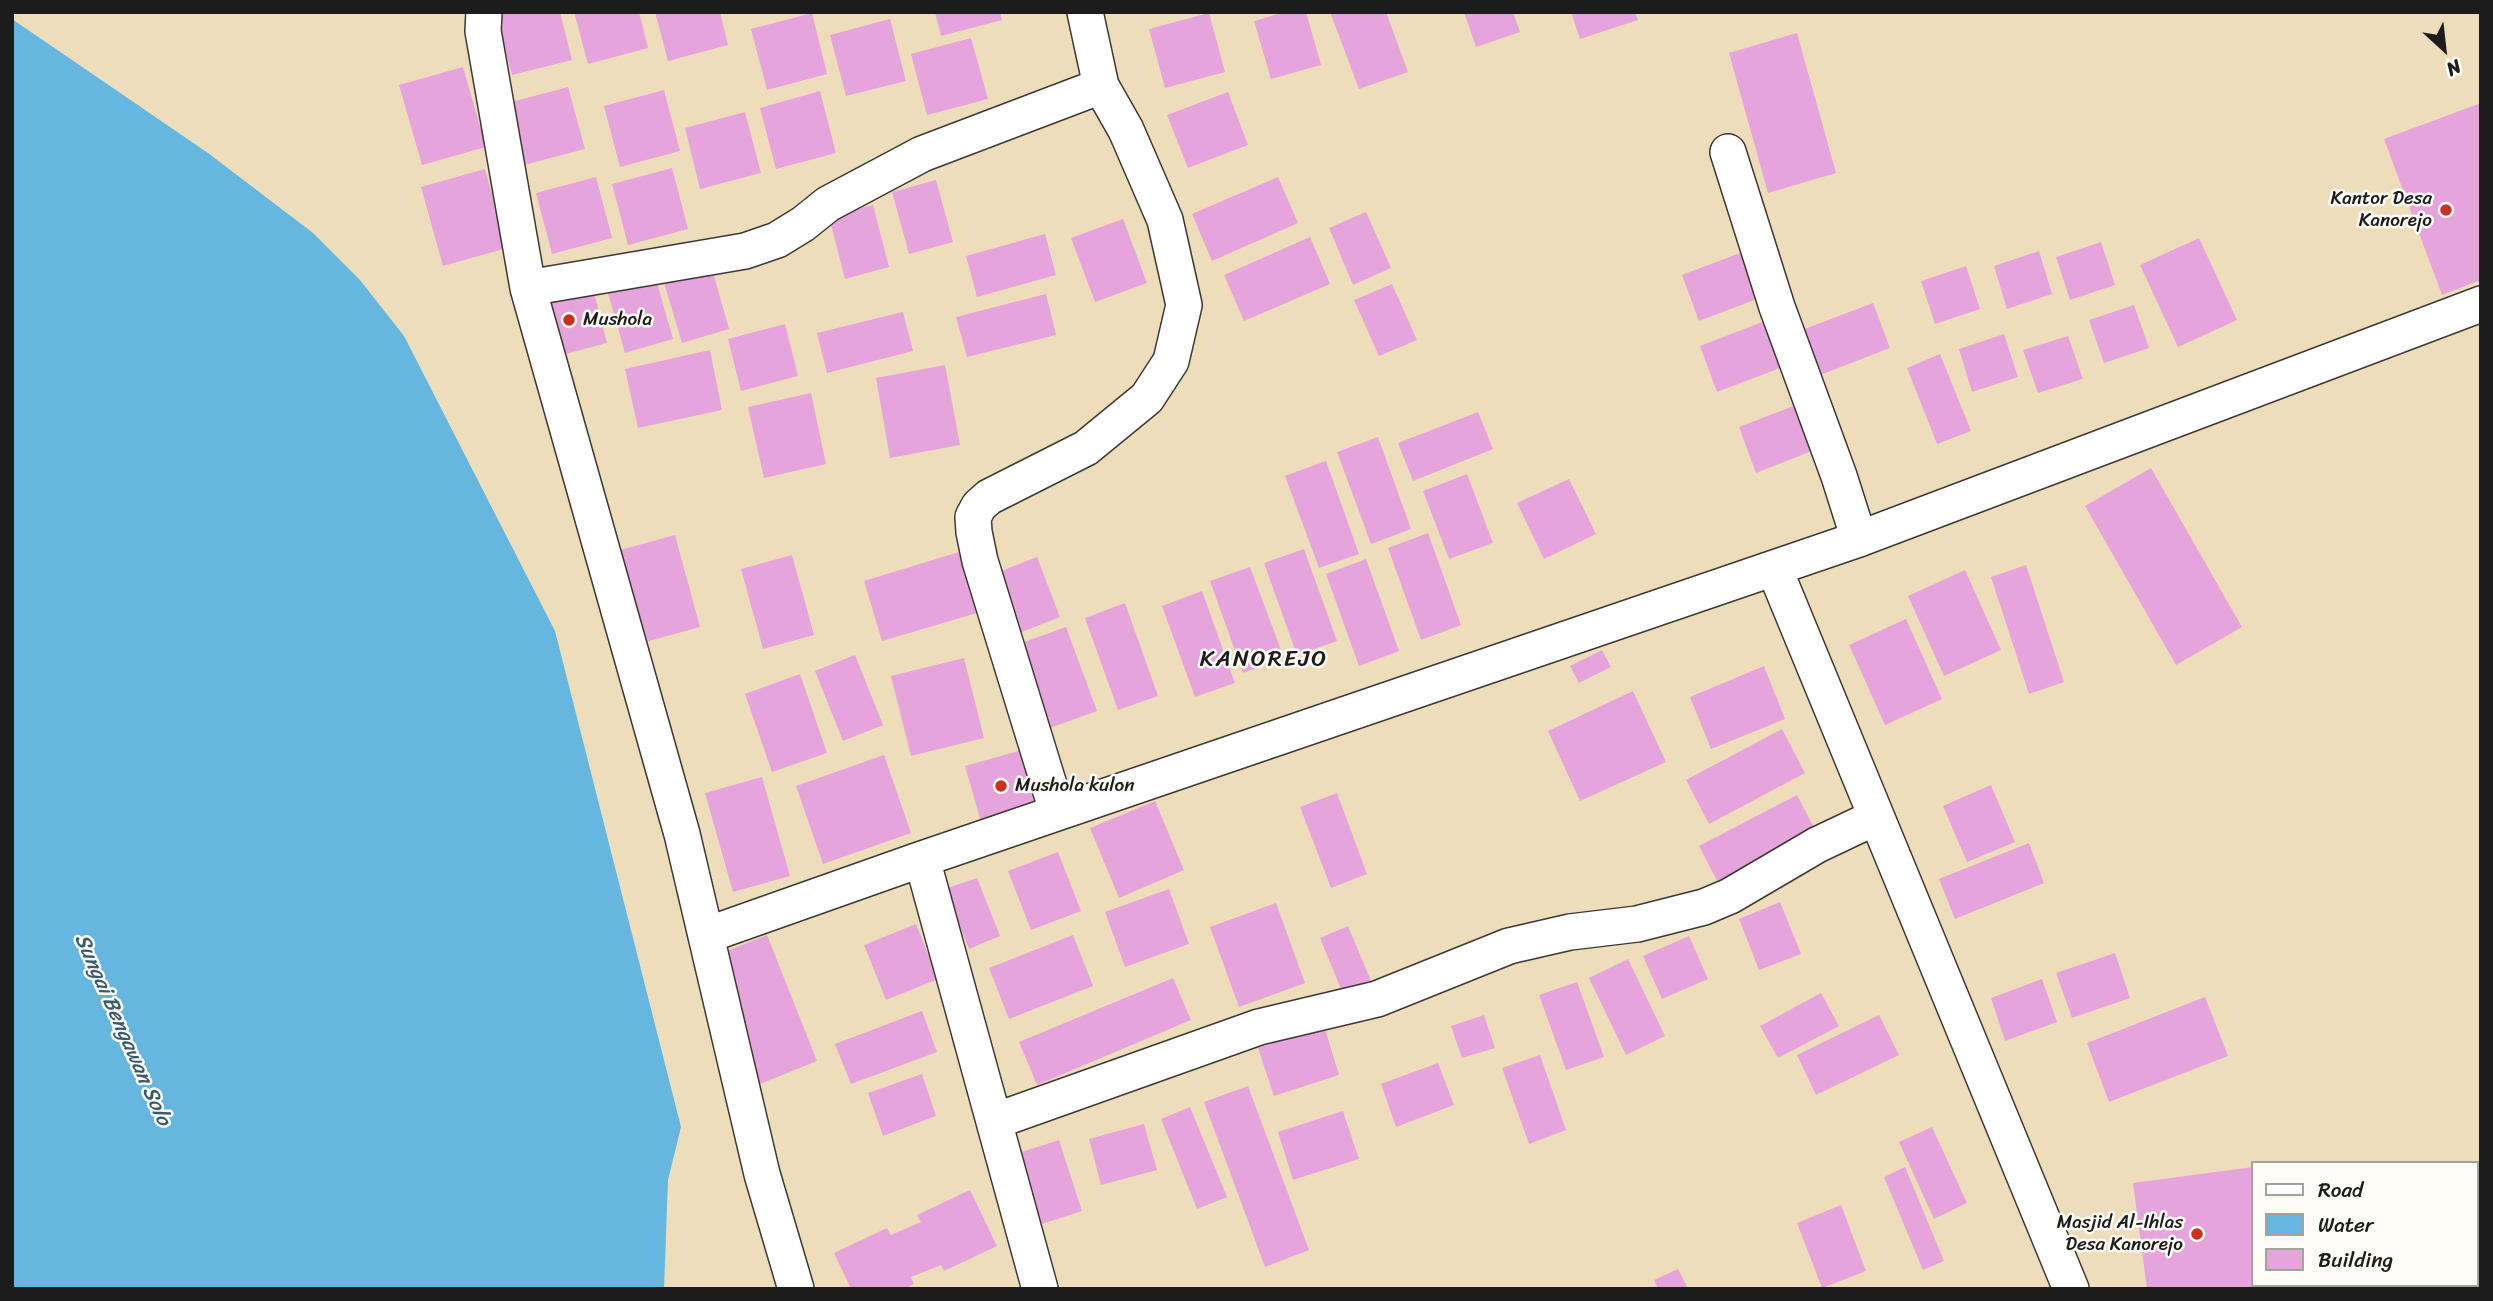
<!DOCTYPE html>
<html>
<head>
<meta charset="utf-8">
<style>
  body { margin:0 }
  #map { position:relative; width:2493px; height:1301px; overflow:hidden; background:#edb; font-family:Sriracha,sans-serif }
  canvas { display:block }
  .frame { position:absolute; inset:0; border:14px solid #1c1c1c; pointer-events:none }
  .legend { position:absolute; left:2251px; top:1161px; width:228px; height:126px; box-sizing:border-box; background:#fdfcf7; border:2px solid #a3a29f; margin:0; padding:9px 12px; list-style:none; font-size:21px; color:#1c1c1c }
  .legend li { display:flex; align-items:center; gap:14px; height:35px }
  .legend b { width:35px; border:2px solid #a3a29f }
  .north { position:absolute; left:2409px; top:14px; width:70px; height:70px; -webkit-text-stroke:5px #fdfcf7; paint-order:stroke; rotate:153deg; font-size:19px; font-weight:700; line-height:28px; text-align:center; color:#1c1c1c }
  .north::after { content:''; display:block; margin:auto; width:24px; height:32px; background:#1c1c1c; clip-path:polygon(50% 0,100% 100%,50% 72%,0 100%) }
</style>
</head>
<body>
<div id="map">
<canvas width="2493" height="1301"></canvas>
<div class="frame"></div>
<ul class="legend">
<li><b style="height:9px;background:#fff"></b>Road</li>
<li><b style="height:19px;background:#65b7e0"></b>Water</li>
<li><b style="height:19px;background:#e6a4dd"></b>Building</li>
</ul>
<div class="north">N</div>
</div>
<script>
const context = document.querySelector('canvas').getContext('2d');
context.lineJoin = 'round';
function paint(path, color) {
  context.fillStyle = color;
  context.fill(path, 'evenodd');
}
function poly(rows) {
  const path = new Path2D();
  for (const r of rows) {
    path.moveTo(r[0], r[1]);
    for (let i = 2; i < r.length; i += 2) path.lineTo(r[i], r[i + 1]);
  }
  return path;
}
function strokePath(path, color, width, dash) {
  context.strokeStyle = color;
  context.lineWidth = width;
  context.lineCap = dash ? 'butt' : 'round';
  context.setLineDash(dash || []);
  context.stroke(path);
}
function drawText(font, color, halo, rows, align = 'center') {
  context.font = font + ' Sriracha,sans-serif';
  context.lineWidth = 5;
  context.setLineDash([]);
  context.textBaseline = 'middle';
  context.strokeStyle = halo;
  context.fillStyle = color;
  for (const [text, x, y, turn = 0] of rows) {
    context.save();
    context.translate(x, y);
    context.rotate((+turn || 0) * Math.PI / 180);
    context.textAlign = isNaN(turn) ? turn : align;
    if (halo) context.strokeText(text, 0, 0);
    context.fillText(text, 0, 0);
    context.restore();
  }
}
paint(poly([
  [12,19,208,153,313,233,360,280,404,336,555,631,681,1127,668,1180,664,1289,12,1289]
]), '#65b7e0');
paint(poly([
  [503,12,560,12,572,60,512,75,496,14],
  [574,12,639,12,648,48,588,64],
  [655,12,720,12,728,45,668,61],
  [935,12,1000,12,1002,20,941,36],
  [1285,12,1306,12,1321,65,1271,79,1254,21],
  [1330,12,1386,12,1408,72,1359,89],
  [1464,12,1513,12,1520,32,1476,47],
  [1571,12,1635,12,1638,20,1580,39],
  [812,13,827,74,767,90,751,29],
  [1209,13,1225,72,1165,88,1149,29],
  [890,19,906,81,846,96,830,35],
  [1797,33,1836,173,1768,193,1729,53],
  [971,38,988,99,927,115,911,54],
  [463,67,486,147,422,165,399,85],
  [568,87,585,149,524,165,508,103],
  [664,90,680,151,620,167,604,106],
  [820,91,836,153,776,169,760,108],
  [1228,92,1248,145,1188,168,1167,115],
  [2481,103,2481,280,2442,295,2384,139],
  [745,112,761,173,700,189,685,128],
  [672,168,688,229,628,245,612,184],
  [485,169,507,248,443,266,421,187],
  [596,177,612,238,552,254,536,193],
  [1278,177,1298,223,1212,261,1192,214],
  [936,180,953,242,909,254,892,192],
  [873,205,889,267,845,279,829,217],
  [1366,212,1391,268,1353,285,1329,228],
  [1123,219,1147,283,1095,302,1071,238],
  [1045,234,1056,275,977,297,966,256],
  [1310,237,1330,284,1244,321,1224,275],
  [2199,238,2237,320,2178,347,2140,265],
  [2101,242,2115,285,2070,300,2056,257],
  [1753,248,1770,294,1699,321,1682,275],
  [2039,251,2052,294,2007,309,1994,266],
  [710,262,729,329,682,343,662,276],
  [1966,266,1980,309,1935,324,1921,281],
  [654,272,673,339,625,353,606,286],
  [591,281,607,343,547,359,530,297],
  [1392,284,1417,340,1379,356,1354,300],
  [1046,294,1056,335,967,357,956,317],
  [1873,303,1890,348,1820,375,1802,330],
  [2134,305,2149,348,2104,363,2089,320],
  [903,312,913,351,827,373,817,333],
  [1770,319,1788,365,1717,392,1700,346],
  [785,324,798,376,741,391,728,339],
  [2004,334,2018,377,1972,392,1959,349],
  [2068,336,2083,379,2038,393,2023,350],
  [710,350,722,410,638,428,625,369],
  [1940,354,1971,431,1937,444,1907,368],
  [945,365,960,445,890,458,876,378],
  [811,393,826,464,764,478,748,407],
  [1809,400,1827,445,1756,473,1739,427],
  [1478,412,1493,449,1413,481,1398,443],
  [1378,437,1411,529,1371,544,1337,452],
  [1326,461,1359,554,1319,568,1285,476],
  [2151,468,2242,627,2176,665,2085,506],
  [1467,474,1493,543,1449,559,1423,491],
  [1569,479,1596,534,1544,559,1517,503],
  [1428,533,1461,625,1421,640,1388,548],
  [675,535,700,627,638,644,613,552],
  [1304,549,1337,641,1297,655,1264,563],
  [959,552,977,613,882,641,864,581],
  [792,555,814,635,763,649,741,569],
  [1037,557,1060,617,1009,637,986,577],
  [1366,559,1399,651,1359,666,1326,574],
  [2026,565,2064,682,2029,694,1991,577],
  [1250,567,1284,658,1243,673,1210,581],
  [1965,570,2001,650,1944,676,1908,596],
  [1202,591,1235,683,1195,697,1162,606],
  [1125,603,1158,696,1118,710,1085,618],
  [1906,619,1942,699,1885,725,1849,645],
  [1066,627,1097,711,1047,729,1016,645],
  [1602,650,1611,667,1579,683,1570,666],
  [855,655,883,725,843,741,815,671],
  [964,658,984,738,911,756,891,676],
  [1764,666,1785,719,1711,749,1690,697],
  [800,674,827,753,772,772,745,694],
  [1633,691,1666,762,1580,801,1548,731],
  [1782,729,1805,773,1709,824,1686,780],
  [1022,750,1037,806,981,822,965,766],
  [884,755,911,833,823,864,796,786],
  [762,777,790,876,733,892,705,793],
  [1991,785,2015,842,1967,862,1943,806],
  [1337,793,1367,874,1331,888,1300,807],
  [1797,795,1820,839,1722,890,1699,846],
  [1155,801,1184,870,1119,898,1090,828],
  [2029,843,2044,883,1955,919,1939,879],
  [1058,852,1081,911,1031,930,1008,871],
  [977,878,1000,936,969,949,945,889],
  [1169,889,1189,944,1125,967,1105,912],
  [1780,902,1801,954,1759,970,1739,919],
  [1276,903,1305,983,1239,1007,1210,927],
  [916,924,938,979,886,1000,864,945],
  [1348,926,1374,988,1345,999,1320,938],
  [767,935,817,1061,755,1086,704,960],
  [1073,935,1093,986,1009,1019,989,968],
  [1689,936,1708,979,1662,999,1643,956],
  [2115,953,2130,998,2072,1018,2056,973],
  [1628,959,1665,1036,1626,1055,1589,978],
  [1173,978,1191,1020,1037,1085,1019,1042],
  [2042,979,2057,1022,2005,1041,1991,998],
  [1577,982,1604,1057,1566,1070,1539,995],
  [1821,993,1839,1026,1778,1058,1760,1026],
  [2205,997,2228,1056,2109,1102,2087,1043],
  [922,1011,937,1052,851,1084,835,1044],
  [1484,1015,1495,1048,1462,1058,1451,1026],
  [1879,1015,1899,1055,1816,1095,1797,1055],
  [1324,1026,1339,1075,1274,1096,1258,1048],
  [1540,1055,1566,1130,1529,1144,1502,1068],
  [1438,1063,1454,1105,1396,1127,1381,1084],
  [922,1074,936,1116,883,1136,868,1093],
  [1248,1086,1309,1250,1265,1267,1204,1102],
  [1190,1107,1227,1197,1197,1209,1161,1119],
  [1343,1111,1359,1159,1293,1180,1278,1132],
  [1144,1124,1157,1170,1101,1185,1089,1139],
  [1932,1127,1967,1203,1934,1219,1899,1142],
  [1059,1140,1082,1211,1042,1224,1018,1153],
  [1905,1167,1944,1261,1923,1270,1884,1177],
  [2253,1167,2253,1285,2309,1285,2310,1289,2147,1289,2133,1183],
  [970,1190,997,1246,944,1271,941,1265,911,1277,914,1284,904,1289,851,1289,834,1253,887,1228,891,1235,921,1222,917,1215],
  [1841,1205,1866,1271,1822,1288,1797,1223],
  [1678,1269,1688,1289,1658,1289,1654,1280]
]), '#e6a4dd');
const minor = poly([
  [484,12,483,31,528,288,682,834,762,1174,796,1289],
  [1085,12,1101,86],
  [1728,152,1777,307,1839,476,1859,539],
  [528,288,745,251,777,240,803,224,828,204,922,154,1101,86,1126,130,1165,220,1184,305,1171,361,1147,398,1086,448,989,497,979,506,973,517,974,532,980,561,1057,811],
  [707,935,922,859],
  [995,1121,1259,1027,1377,999,1509,946,1570,932,1637,924,1704,907,1730,896,1817,845,1876,817],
  [1040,1289,922,859,1774,568],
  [2071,1289,1774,568,1859,539,2481,304]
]);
strokePath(minor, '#3c3934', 38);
strokePath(minor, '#fff', 35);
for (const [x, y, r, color] of [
  [2446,210,7,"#c8321e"],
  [569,320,7,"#c8321e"],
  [1001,786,7,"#c8321e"],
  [2197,1234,7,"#c8321e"]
]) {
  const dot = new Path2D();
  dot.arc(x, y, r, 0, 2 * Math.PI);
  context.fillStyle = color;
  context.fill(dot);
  strokePath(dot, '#fdfcf7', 2.5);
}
drawText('19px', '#1c1c1c', '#fdfcf7', [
  ["Kantor Desa",2432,199],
  ["Kanorejo",2432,221],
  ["Mushola",583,320,"left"],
  ["Mushola kulon",1015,786,"left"],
  ["Masjid Al-Ihlas",2183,1223],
  ["Desa Kanorejo",2183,1245]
], 'right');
drawText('italic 21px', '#395a6a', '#fdfcf7', [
  ["Sungai Bengawan Solo",122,1030,66]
]);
context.letterSpacing = '2px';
drawText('23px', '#1c1c1c', '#fdfcf7', [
  ["KANOREJO",1264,660]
]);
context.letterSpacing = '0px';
</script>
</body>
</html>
